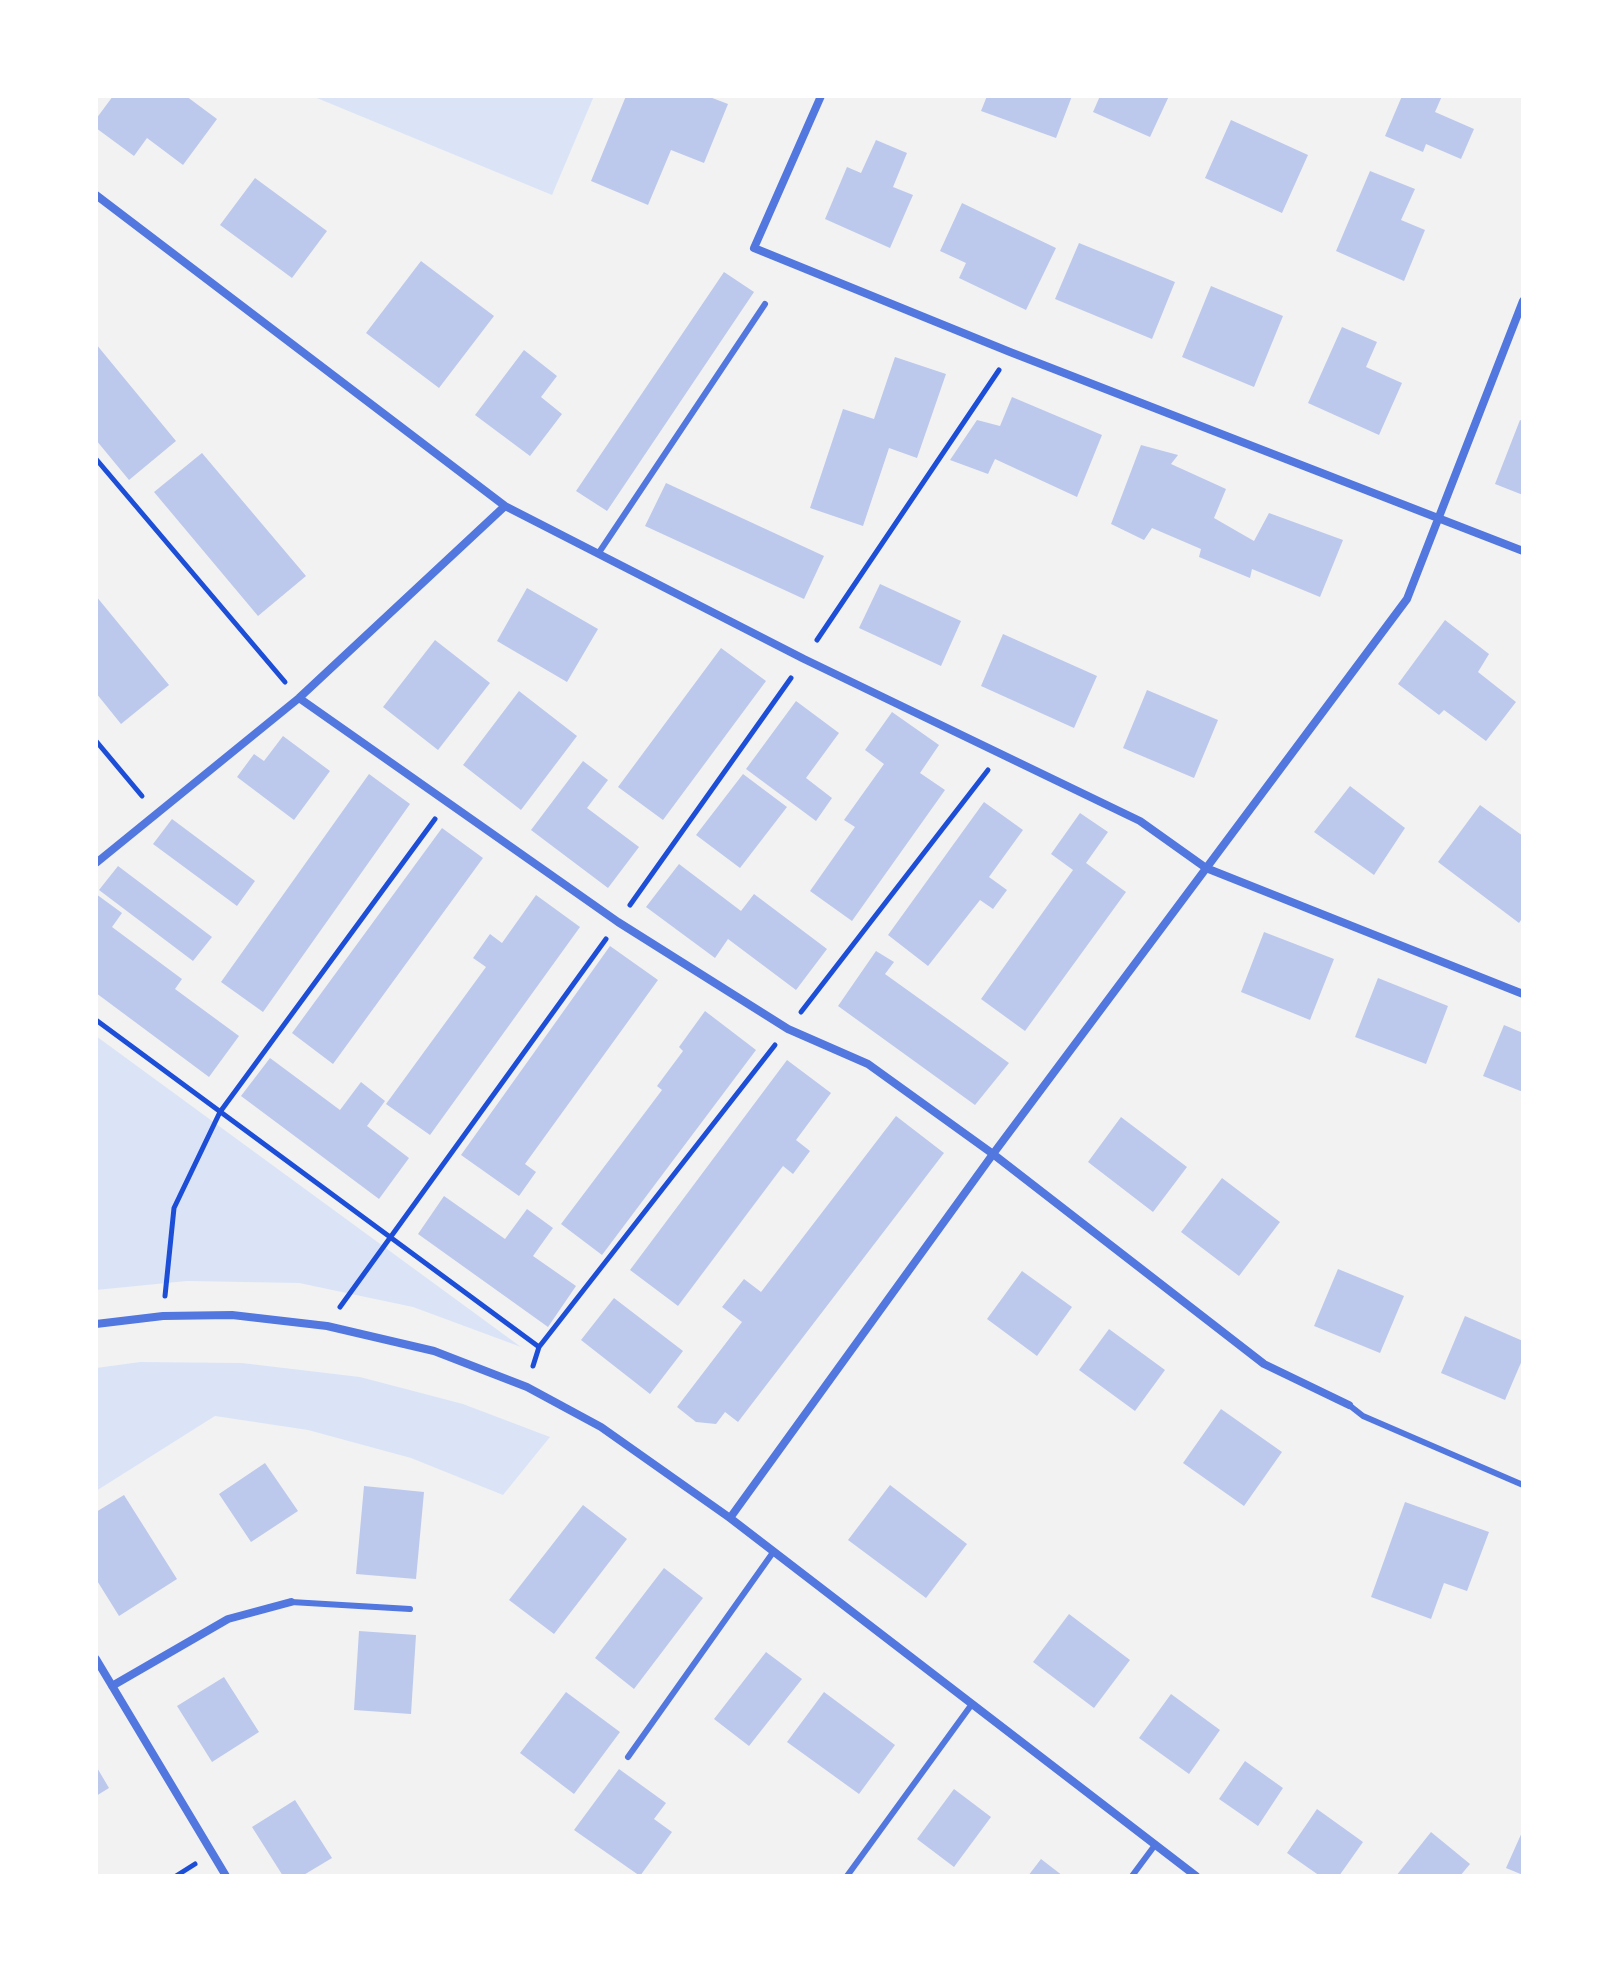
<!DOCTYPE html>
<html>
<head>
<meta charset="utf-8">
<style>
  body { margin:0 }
  #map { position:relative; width:1619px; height:1972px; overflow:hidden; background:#f2f2f2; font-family:"Exo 2",sans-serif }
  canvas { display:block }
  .frame { position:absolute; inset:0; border:98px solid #fff; pointer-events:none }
</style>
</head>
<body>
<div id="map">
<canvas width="1619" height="1972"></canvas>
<div class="frame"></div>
</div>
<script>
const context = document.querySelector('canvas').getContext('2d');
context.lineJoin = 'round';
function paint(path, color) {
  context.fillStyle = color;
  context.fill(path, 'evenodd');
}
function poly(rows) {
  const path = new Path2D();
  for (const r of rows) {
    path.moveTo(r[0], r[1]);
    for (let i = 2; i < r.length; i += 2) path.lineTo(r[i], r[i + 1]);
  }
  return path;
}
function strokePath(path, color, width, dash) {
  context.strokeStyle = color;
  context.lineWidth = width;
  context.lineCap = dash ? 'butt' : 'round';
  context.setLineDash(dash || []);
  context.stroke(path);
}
paint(poly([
  [312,96,594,96,552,195],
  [96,1036,521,1347,413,1307,299,1283,187,1281,96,1290],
  [140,1362,242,1363,360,1377,463,1404,550,1437,503,1495,411,1458,308,1430,215,1416,96,1491,96,1368]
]), '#dbe4f7');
paint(poly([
  [113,96,186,96,217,119,183,165,147,138,134,156,96,128,96,119],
  [626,96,707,96,728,104,704,163,671,150,648,205,591,181],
  [987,96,1072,96,1056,138,981,111],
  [1100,96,1169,96,1150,137,1093,112],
  [1402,96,1442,96,1435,112,1474,129,1461,159,1426,144,1423,152,1385,136],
  [1231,120,1308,155,1282,213,1205,178],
  [876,140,907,153,893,187,913,195,890,248,825,219,847,167,861,173],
  [1370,171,1415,189,1401,220,1425,230,1404,281,1336,251],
  [255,178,327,231,292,278,220,225],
  [962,203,1056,248,1026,310,959,278,966,263,940,251],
  [1079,243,1175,282,1152,339,1055,299],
  [421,261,494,316,439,388,366,333],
  [724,272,754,292,607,511,576,491],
  [1211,286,1283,316,1254,387,1182,357],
  [1342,327,1377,342,1366,367,1402,383,1379,435,1308,403],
  [96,344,176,441,129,480,96,440],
  [524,350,557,376,541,397,562,414,530,456,475,415],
  [895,357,946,374,917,458,889,448,863,526,810,508,843,409,874,419],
  [1012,397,1102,435,1077,497,995,459,988,474,950,460,977,420,1000,426],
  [1520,420,1523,421,1523,495,1495,484],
  [1141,445,1178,455,1171,464,1226,489,1214,518,1254,541,1269,513,1343,540,1320,597,1252,569,1250,578,1199,557,1201,549,1152,528,1144,540,1111,524],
  [202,453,306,576,258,616,154,492],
  [666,483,824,556,804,599,645,526],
  [880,584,961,621,941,666,859,628],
  [527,588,598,629,567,682,497,641],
  [96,596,169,685,121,724,96,693],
  [1445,620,1489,654,1478,672,1516,702,1486,741,1444,710,1439,715,1398,684],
  [1003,634,1097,676,1074,728,981,686],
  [435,640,490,683,438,750,383,707],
  [721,648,766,681,663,820,618,787],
  [1147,690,1218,720,1194,778,1123,748],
  [519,691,577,736,521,810,463,765],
  [796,701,839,733,806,778,832,798,816,821,746,769],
  [892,712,939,745,920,773,945,790,852,921,810,891,855,827,844,820,884,764,865,750],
  [283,736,330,771,294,820,237,777,254,754,264,761],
  [583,761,608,780,587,808,639,847,608,888,531,830],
  [369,774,410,804,263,1012,221,982],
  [743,774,787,807,740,868,696,835],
  [1350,786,1405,828,1374,875,1314,832],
  [984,802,1023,830,989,877,1007,890,993,909,980,900,928,966,888,935],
  [1480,805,1523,836,1523,917,1519,923,1438,862],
  [1080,813,1108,832,1086,863,1126,892,1025,1031,981,999,1073,870,1051,854],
  [172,819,255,881,237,906,153,844],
  [442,828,483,858,333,1064,292,1033],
  [679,864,741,911,754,894,827,949,796,990,728,939,715,958,646,907],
  [118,866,212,937,193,961,99,890],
  [96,894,122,913,112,927,182,979,175,989,239,1036,209,1077,96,993],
  [536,895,580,927,430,1135,386,1104,486,967,473,958,490,934,502,943],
  [1264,932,1334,959,1310,1020,1241,992],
  [610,946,658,980,525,1164,536,1172,519,1196,461,1155],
  [876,951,894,962,885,974,1009,1063,975,1105,838,1006],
  [1378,978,1448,1006,1426,1064,1355,1037],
  [705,1011,756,1050,602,1255,561,1224,662,1090,657,1086,683,1051,679,1047],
  [1504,1025,1523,1033,1523,1092,1483,1076],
  [270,1058,340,1110,361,1082,385,1101,367,1126,409,1158,379,1199,241,1096],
  [787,1060,831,1093,796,1140,810,1151,793,1174,783,1166,678,1306,630,1270],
  [896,1116,944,1153,738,1422,725,1412,716,1424,696,1422,677,1407,742,1322,722,1307,744,1279,761,1292],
  [1121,1117,1187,1167,1153,1212,1088,1162],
  [1222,1178,1280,1222,1239,1276,1181,1232],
  [444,1196,505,1239,527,1209,553,1228,533,1256,576,1286,548,1327,418,1234],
  [1338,1269,1404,1296,1380,1353,1314,1326],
  [1022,1271,1072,1307,1037,1356,987,1319],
  [614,1298,683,1351,650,1394,581,1340],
  [1465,1316,1523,1341,1523,1358,1505,1400,1441,1373],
  [1109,1329,1165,1370,1135,1411,1079,1370],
  [1221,1409,1282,1452,1244,1506,1183,1463],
  [265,1463,298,1511,251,1542,219,1494],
  [890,1485,967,1544,926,1598,848,1540],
  [364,1486,424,1492,416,1579,356,1574],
  [124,1495,177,1579,119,1616,96,1579,96,1512],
  [1405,1502,1489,1532,1467,1591,1444,1583,1431,1619,1371,1597],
  [583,1505,627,1539,554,1634,509,1600],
  [664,1568,703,1598,634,1689,595,1658],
  [1069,1614,1130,1660,1094,1708,1033,1662],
  [359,1631,416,1635,411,1714,354,1710],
  [766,1652,802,1679,749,1746,714,1719],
  [224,1677,259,1732,212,1762,177,1706],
  [566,1692,620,1732,574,1794,520,1753],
  [824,1692,895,1745,859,1794,787,1742],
  [1171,1694,1220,1730,1189,1774,1139,1738],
  [1245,1761,1283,1788,1258,1826,1219,1799],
  [96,1766,109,1788,96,1796],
  [619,1769,666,1803,654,1819,672,1832,640,1876,574,1830],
  [954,1789,991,1817,954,1867,917,1839],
  [295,1800,332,1858,302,1876,283,1876,252,1827],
  [1317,1809,1363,1842,1339,1876,1320,1876,1287,1853],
  [1523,1830,1523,1875,1506,1868],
  [1431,1832,1470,1864,1460,1876,1396,1876],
  [1041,1859,1063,1876,1028,1876]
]), '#bdc9ec');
strokePath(poly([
  [96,459,285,682],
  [817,640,999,370],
  [96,741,142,796],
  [630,905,791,678],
  [801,1012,988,770],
  [96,1020,539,1347,533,1366],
  [165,1296,174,1208,220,1112,435,819],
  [340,1307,606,939],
  [539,1347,775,1045],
  [176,1876,195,1864]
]), '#1d4ed8', 5);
strokePath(poly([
  [598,554,765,304],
  [1349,1405,1363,1416,1523,1485],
  [291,1602,410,1609],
  [628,1757,774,1551],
  [847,1876,972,1704],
  [1132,1876,1155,1845]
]), '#5277de', 6);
strokePath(poly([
  [821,96,754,248,1010,352,1523,551],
  [96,195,505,506,804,659,1140,821,1206,868,1523,994],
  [299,698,618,922,788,1029,868,1064,993,1154,1264,1364,1349,1405],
  [96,863,299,698,505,506],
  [96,1324,163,1316,232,1315,327,1326,434,1351,527,1387,601,1427,730,1518,1196,1876],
  [730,1518,993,1154,1407,599,1523,301],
  [96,1659,226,1876],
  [112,1686,228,1619,291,1602]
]), '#5277de', 8);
</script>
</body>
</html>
